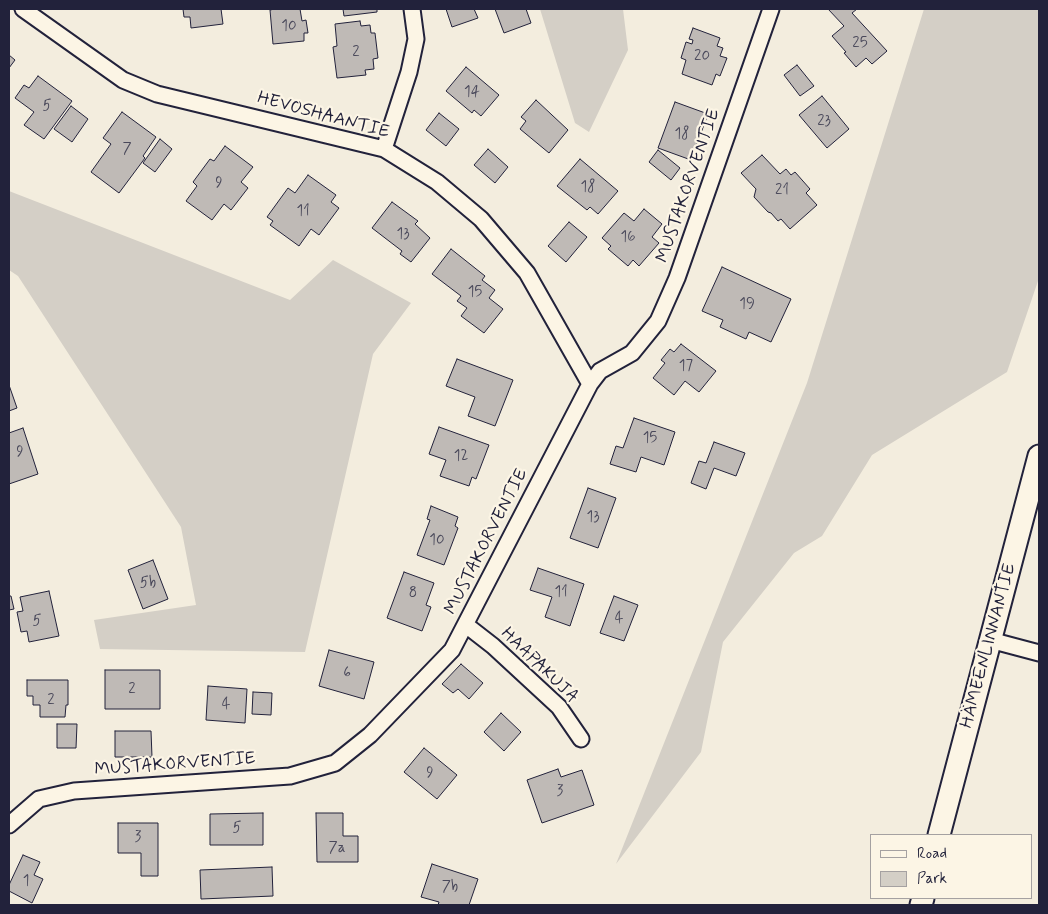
<!DOCTYPE html>
<meta charset="utf-8">
<style>
body{margin:0}
#map{position:relative;width:1048px;height:914px;overflow:hidden;background:#f3edde;font-family:Mynerve,sans-serif}
canvas{display:block}
.frame{position:absolute;inset:0;border:10px solid #22223b;pointer-events:none}
.legend{position:absolute;left:870px;top:834px;width:162px;height:65px;box-sizing:border-box;background:#fcf5e5;border:1px solid #a5a1a1;margin:0;padding:6px 9px;list-style:none;font-size:15px;color:#22223b}
.legend li{display:flex;align-items:center;gap:10px;height:25px}
.legend b{width:25px;border:1px solid #a5a1a1}
</style>
<div id="map">
<canvas width="1048" height="914"></canvas>
<div class="frame"></div>
<ul class="legend">
<li><b style="height:6px;background:#fcf5e5"></b>Road</li>
<li><b style="height:14px;background:#d4cfc6"></b>Park</li>
</ul>
</div>
<script>
const context = document.querySelector('canvas').getContext('2d');
context.lineJoin = 'round';
function fillPath(path, color) { context.fillStyle = color; context.fill(path, 'evenodd'); }
const shape = rows => new Path2D(rows.map(r => 'M' + r).join(''));
function trace(path, color, width, dash) { context.strokeStyle = color; context.lineWidth = width; context.lineCap = dash ? 'butt' : 'round'; context.setLineDash(dash || []); context.stroke(path); }
function write(font, color, halo, rows, align = 'center') {
  context.font = font + ' Mynerve,sans-serif'; context.lineWidth = 4.5; context.setLineDash([]); context.textBaseline = 'middle'; context.strokeStyle = halo; context.fillStyle = color; for (const [text, x, y, turn = 0] of rows) {
    context.save(); context.translate(x, y); context.rotate((+turn || 0) * Math.PI / 180); context.textAlign = isNaN(turn) ? turn : align; if (halo) context.strokeText(text, 0, 0); context.fillText(text, 0, 0); context.restore();
  }
}
const green = shape([
 [540,9,623,9,628,50,589,132,575,123],
 [924,9,1039,9,1039,278,1007,372,872,455,822,536,794,553,723,642,701,752,616,864,807,383],
 [9,191,290,300,333,260,411,303,373,354,305,652,100,649,94,620,196,605,181,527,18,276,9,270]
]);
const building = shape([
 [183,9,221,9,223,24,191,28,190,17,184,17,183,9],
 [275,9,300,9,302,21,306,20,308,33,304,33,304,41,273,44,270,10,275,9],
 [343,9,377,9,377,12,344,16,343,9],
 [446,9,474,9,478,18,452,27,446,9],
 [495,9,526,9,531,23,504,33,495,9],
 [828,9,857,9,852,13,887,51,872,64,866,58,856,67,844,53,846,52,832,36,844,26,828,9],
 [360,21,361,26,370,25,371,33,375,33,378,58,373,59,374,69,365,70,366,75,337,78,333,47,337,46,335,24,360,21],
 [693,28,720,38,717,46,723,48,720,56,727,58,720,76,716,74,712,85,682,74,686,60,681,58,686,42,692,44,693,40,689,39,693,28],
 [9,55,15,60,9,68,9,55],
 [797,65,814,86,800,96,784,75,797,65],
 [466,67,499,95,481,116,474,110,472,113,446,91,466,67],
 [38,76,72,101,44,139,24,125,34,112,15,98,24,85,29,88,38,76],
 [822,96,849,129,827,148,799,115,822,96],
 [536,100,568,130,549,153,520,129,526,121,521,117,536,100],
 [675,102,708,114,691,160,658,148,675,102],
 [71,106,88,119,72,142,54,129,71,106],
 [122,112,156,137,143,156,145,158,119,193,91,172,111,144,103,138,122,112],
 [439,113,459,129,446,146,426,130,439,113],
 [160,139,172,149,155,172,143,163,160,139],
 [225,146,253,167,241,182,248,188,231,210,224,204,212,220,186,201,197,186,193,182,210,159,214,161,225,146],
 [488,149,508,167,495,183,474,165,488,149],
 [658,150,680,168,671,180,649,162,658,150],
 [762,155,780,174,786,169,791,175,795,172,810,189,806,193,817,205,790,229,781,219,778,221,771,213,768,212,754,197,756,189,741,173,762,155],
 [580,159,618,191,598,214,590,207,587,210,557,186,580,159],
 [308,175,336,195,331,202,339,208,319,235,311,229,299,246,270,225,273,221,267,217,288,188,295,193,308,175],
 [392,202,418,221,415,224,430,238,411,262,400,254,402,251,372,228,392,202],
 [644,209,662,224,652,237,659,243,639,266,633,260,628,266,608,249,611,246,602,238,624,213,634,221,644,209],
 [569,222,587,237,566,262,548,246,569,222],
 [451,249,485,276,482,280,495,290,489,298,503,309,484,333,461,316,467,308,457,301,461,296,432,274,451,249],
 [722,267,791,299,771,342,749,332,746,339,720,327,723,320,702,311,722,267],
 [681,344,716,371,699,392,685,381,674,395,653,378,665,363,661,360,670,349,674,352,681,344],
 [457,359,513,380,495,426,468,416,475,397,446,386,457,359],
 [9,385,17,408,9,411,9,385],
 [634,418,675,432,664,465,641,457,636,472,610,464,616,446,623,448,634,418],
 [439,427,489,445,476,479,472,477,469,486,440,476,446,460,429,454,439,427],
 [23,428,38,474,9,484,9,433,23,428],
 [714,442,745,453,736,476,714,468,706,489,691,483,699,461,706,463,714,442],
 [588,488,616,498,598,548,570,538,588,488],
 [431,506,458,517,455,526,458,528,444,565,417,555,430,520,427,519,431,506],
 [153,560,168,599,143,609,128,570,153,560],
 [538,568,584,584,570,626,545,617,552,597,530,590,538,568],
 [404,572,434,583,426,605,431,607,422,631,387,618,404,572],
 [49,591,59,636,29,642,27,631,21,632,17,612,23,611,20,597,49,591],
 [9,596,11,596,14,609,9,610,9,596],
 [614,596,638,605,624,641,600,633,614,596],
 [329,650,374,662,364,699,319,686,329,650],
 [461,664,483,683,469,699,458,689,453,693,442,684,461,664],
 [105,670,160,670,160,709,105,709,105,670],
 [27,680,68,680,68,705,66,705,65,717,40,717,40,705,33,705,33,696,27,696,27,680],
 [208,686,247,689,245,723,206,720,208,686],
 [253,692,272,693,271,715,252,714,253,692],
 [501,713,521,732,504,751,484,732,501,713],
 [57,724,77,724,76,748,57,748,57,724],
 [115,731,151,731,152,757,115,757,115,731],
 [424,748,457,775,437,799,404,772,424,748],
 [558,769,561,777,582,770,594,805,542,823,527,780,558,769],
 [263,813,263,845,210,845,210,814,263,813],
 [316,813,343,813,343,836,358,836,358,862,317,862,316,813],
 [118,823,158,823,158,876,141,876,141,853,118,853,118,823],
 [23,855,40,862,34,875,43,879,32,903,9,891,9,885,23,855],
 [432,864,478,879,469,905,438,905,439,902,421,897,432,864],
 [272,867,273,896,201,899,200,870,272,867]
]);
const street = shape([
 [23,9,123,80,157,94,384,149,437,182,481,219,527,273,590,384],
 [384,149,409,72,416,39,412,9],
 [466,625,493,646,559,707,581,739],
 [990,640,1039,653],
 [9,825,39,799,74,791,290,776,335,763,370,735,452,650,590,384,600,371,632,353,658,321,677,278,771,9]
]);
const secondary = shape([
 [939,835,1039,456],
 [921,905,923,898]
]);
const numberNames = [
 ["10",289,27],
 ["25",860,44],
 ["2",356,53],
 ["20",702,57],
 ["14",472,93],
 ["5",47,107],
 ["23",824,122],
 ["18",682,135],
 ["7",127,150],
 ["9",219,184],
 ["18",588,188],
 ["21",782,191],
 ["11",303,212],
 ["13",403,235],
 ["16",628,238],
 ["15",475,293],
 ["19",747,305],
 ["17",686,367],
 ["15",650,439],
 ["9",20,453],
 ["12",461,457],
 ["13",593,518],
 ["10",437,541],
 ["5b",148,584],
 ["11",561,593],
 ["8",413,594],
 ["4",619,619],
 ["5",37,622],
 ["6",347,674],
 ["2",132,690],
 ["2",51,701],
 ["4",226,705],
 ["9",430,774],
 ["3",560,792],
 ["5",237,829],
 ["3",138,838],
 ["7a",337,849],
 ["1",26,882],
 ["7b",450,888]
];
const streetNames = [
 ["HEVOSHAANTIE",323,116,15],
 ["MUSTAKORVENTIE",689,186,-71],
 ["MUSTAKORVENTIE",487,542,-63],
 ["HÄMEENLINNANTIE",989,646,-75],
 ["HAAPAKUJA",539,666,44],
 ["MUSTAKORVENTIE",175,765,-4]
];
fillPath(green, '#d4cfc6');
fillPath(building, '#bfbab6');
trace(building, '#22223b', 1);
trace(street, '#22223b', 19);
trace(secondary, '#22223b', 25);
trace(street, '#fcf5e5', 15);
trace(secondary, '#fcf5e5', 21);
write('15px', '#49485a', null, numberNames);
write('18px', '#22223b', '#fcf5e5', streetNames);
</script>
